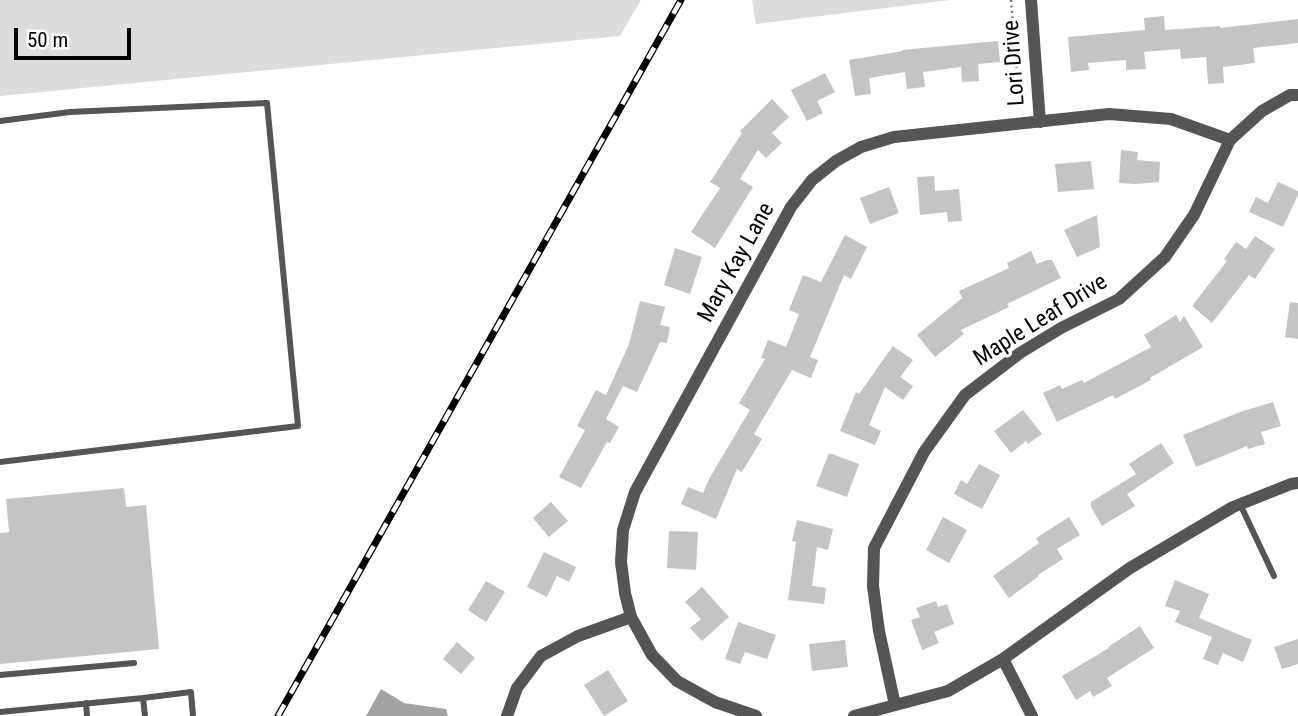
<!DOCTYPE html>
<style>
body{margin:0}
#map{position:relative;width:1298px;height:716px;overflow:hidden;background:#fff;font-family:"Roboto Condensed",sans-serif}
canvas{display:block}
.scale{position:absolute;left:14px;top:28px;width:117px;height:32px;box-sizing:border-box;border:4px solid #000;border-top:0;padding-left:9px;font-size:21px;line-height:24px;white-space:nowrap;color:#000;-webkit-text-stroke:5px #fff;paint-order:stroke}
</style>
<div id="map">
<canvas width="1298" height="716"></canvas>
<div class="scale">50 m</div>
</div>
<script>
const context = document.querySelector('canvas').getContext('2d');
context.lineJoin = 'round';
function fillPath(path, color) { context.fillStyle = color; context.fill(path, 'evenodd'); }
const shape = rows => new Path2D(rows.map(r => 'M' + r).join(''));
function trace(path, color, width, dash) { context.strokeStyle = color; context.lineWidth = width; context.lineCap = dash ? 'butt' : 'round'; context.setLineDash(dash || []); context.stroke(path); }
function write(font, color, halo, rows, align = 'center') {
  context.font = font + ' "Roboto Condensed",sans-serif'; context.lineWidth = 6; context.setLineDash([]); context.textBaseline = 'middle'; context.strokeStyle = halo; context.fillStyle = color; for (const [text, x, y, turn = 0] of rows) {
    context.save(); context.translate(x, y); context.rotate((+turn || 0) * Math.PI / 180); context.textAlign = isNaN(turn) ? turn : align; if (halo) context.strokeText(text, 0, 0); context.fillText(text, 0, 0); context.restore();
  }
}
const green = shape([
 [0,0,641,0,620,36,0,96],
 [752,0,950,0,756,24]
]);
const water = shape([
 [381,689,404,703,446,709,448,716,366,716]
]);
const building = shape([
 [1164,16,1165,30,1220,26,1220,28,1298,19,1298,43,1253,48,1255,63,1223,67,1224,83,1208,84,1206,57,1181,59,1180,49,1144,52,1146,69,1126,70,1126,60,1088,63,1089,70,1071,72,1068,37,1145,30,1144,18],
 [998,41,1000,62,978,64,979,81,962,82,961,67,923,72,925,87,907,89,905,72,869,78,871,94,855,96,849,60,903,51,902,50],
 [825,73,835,92,817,101,823,113,807,121,791,90],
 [772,99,789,117,772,133,782,143,766,158,758,150,740,179,753,187,715,248,691,232,720,188,710,182,742,133,740,131],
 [1121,150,1138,152,1137,160,1160,162,1159,182,1136,184,1119,183],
 [1091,161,1094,189,1058,192,1055,164],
 [934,176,935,191,959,189,962,221,948,222,947,212,920,215,917,177],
 [1278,182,1298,191,1298,195,1283,227,1249,212,1256,197,1268,203],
 [889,187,899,213,870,224,860,198],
 [1097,215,1100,247,1077,257,1064,230],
 [845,235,867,247,851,279,844,275,810,357,818,360,811,378,792,370,754,434,762,439,742,472,737,469,716,519,681,504,688,487,703,493,709,479,750,410,739,403,765,359,761,358,768,340,786,347,799,314,789,310,803,275,821,282],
 [1255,236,1275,249,1255,279,1249,275,1212,323,1192,306,1227,261,1224,259,1236,242,1246,249],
 [675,248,702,257,690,294,664,285],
 [1031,251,1037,264,1047,260,1052,260,1061,278,1007,304,1009,307,961,330,964,334,935,357,917,335,962,298,959,291,1009,268,1007,263],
 [640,301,665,307,660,325,670,327,667,343,660,342,637,392,623,386,606,419,619,427,610,443,607,442,581,488,559,477,585,430,577,426,596,390,606,395,629,344],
 [1290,302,1298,303,1298,339,1285,337],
 [1176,315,1180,322,1184,316,1203,347,1150,378,1151,380,1115,399,1113,395,1057,422,1043,393,1060,385,1062,389,1082,380,1084,383,1151,347,1144,335],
 [893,346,913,360,900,377,913,386,903,400,885,387,869,425,881,431,875,445,840,431,856,392,859,394],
 [1273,402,1281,426,1261,432,1265,444,1248,449,1247,446,1196,467,1183,435,1240,412],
 [1023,410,1042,434,1028,444,1026,441,1011,453,994,431],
 [1161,443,1174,463,1127,494,1135,506,1102,526,1091,507,1091,502,1136,474,1129,464],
 [829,453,859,464,847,497,816,486],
 [979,464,1000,475,982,509,954,494,961,480,967,484],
 [124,488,126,507,146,505,159,649,0,664,0,533,9,532,6,499],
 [551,502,568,521,549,537,533,518],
 [943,517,967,530,949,563,926,550],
 [1069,517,1080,535,1057,549,1063,559,1038,575,1039,576,1009,598,993,576,1039,543,1036,538],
 [797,520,833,529,828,550,817,547,812,586,826,588,824,604,788,600,796,542,792,541],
 [669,531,698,532,696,570,667,568],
 [544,552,576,567,569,582,557,576,547,597,527,587],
 [1175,580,1209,594,1199,618,1252,640,1243,662,1223,653,1218,665,1203,659,1212,637,1175,622,1180,611,1165,606],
 [486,581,505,592,486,622,468,610],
 [702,587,729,617,702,641,690,628,701,619,685,602],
 [936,601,938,607,947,604,954,624,934,632,939,643,922,650,911,620,920,617,916,608],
 [738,622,776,635,767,659,745,652,740,664,725,659],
 [1140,626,1154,648,1107,678,1112,686,1093,697,1090,691,1076,700,1062,676,1109,648,1108,647],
 [1298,639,1298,664,1282,669,1274,647],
 [845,640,848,667,812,671,809,644],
 [457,642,475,658,461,674,443,659],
 [608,670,628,701,604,716,584,685]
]);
const path = shape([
 [1011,0,1019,99,1026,99]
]);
const lane = shape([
 [0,121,70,112,267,103,298,426,0,462],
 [1240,504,1274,576],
 [0,675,134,663],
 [143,698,191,692,193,716],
 [86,703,87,716],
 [0,712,143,698,145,716]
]);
const street = shape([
 [1031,0,1040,122],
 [1003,659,1032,716],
 [895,705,879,631,873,586,874,548,924,452,965,395,1020,353,1061,328,1119,299,1165,257,1194,215,1230,140,1262,111,1290,95,1298,95],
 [507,716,517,688,541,656,578,636,631,617],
 [756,716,715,702,677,681,652,655,631,617,625,593,621,562,623,530,635,492,791,207,812,180,836,161,861,147,894,137,1109,114,1171,119,1230,140],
 [854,716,948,691,1003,659,1130,568,1233,507,1291,484,1298,483]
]);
const rail = shape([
 [278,716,681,0]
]);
const streetNames = [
 ["Lori Drive",1015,63,-94],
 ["Mary Kay Lane",737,263,-61],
 ["Maple Leaf Drive",1041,321,-32]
];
fillPath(green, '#dcdcdc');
fillPath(water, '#a3a3a3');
fillPath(building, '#c4c4c4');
trace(path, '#777', 2.5, [2, 3.5]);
trace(lane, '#555', 6);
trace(street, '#555', 12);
trace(rail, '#000', 7);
trace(rail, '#fff', 4.5, [13]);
write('23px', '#000', '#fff', streetNames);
</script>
